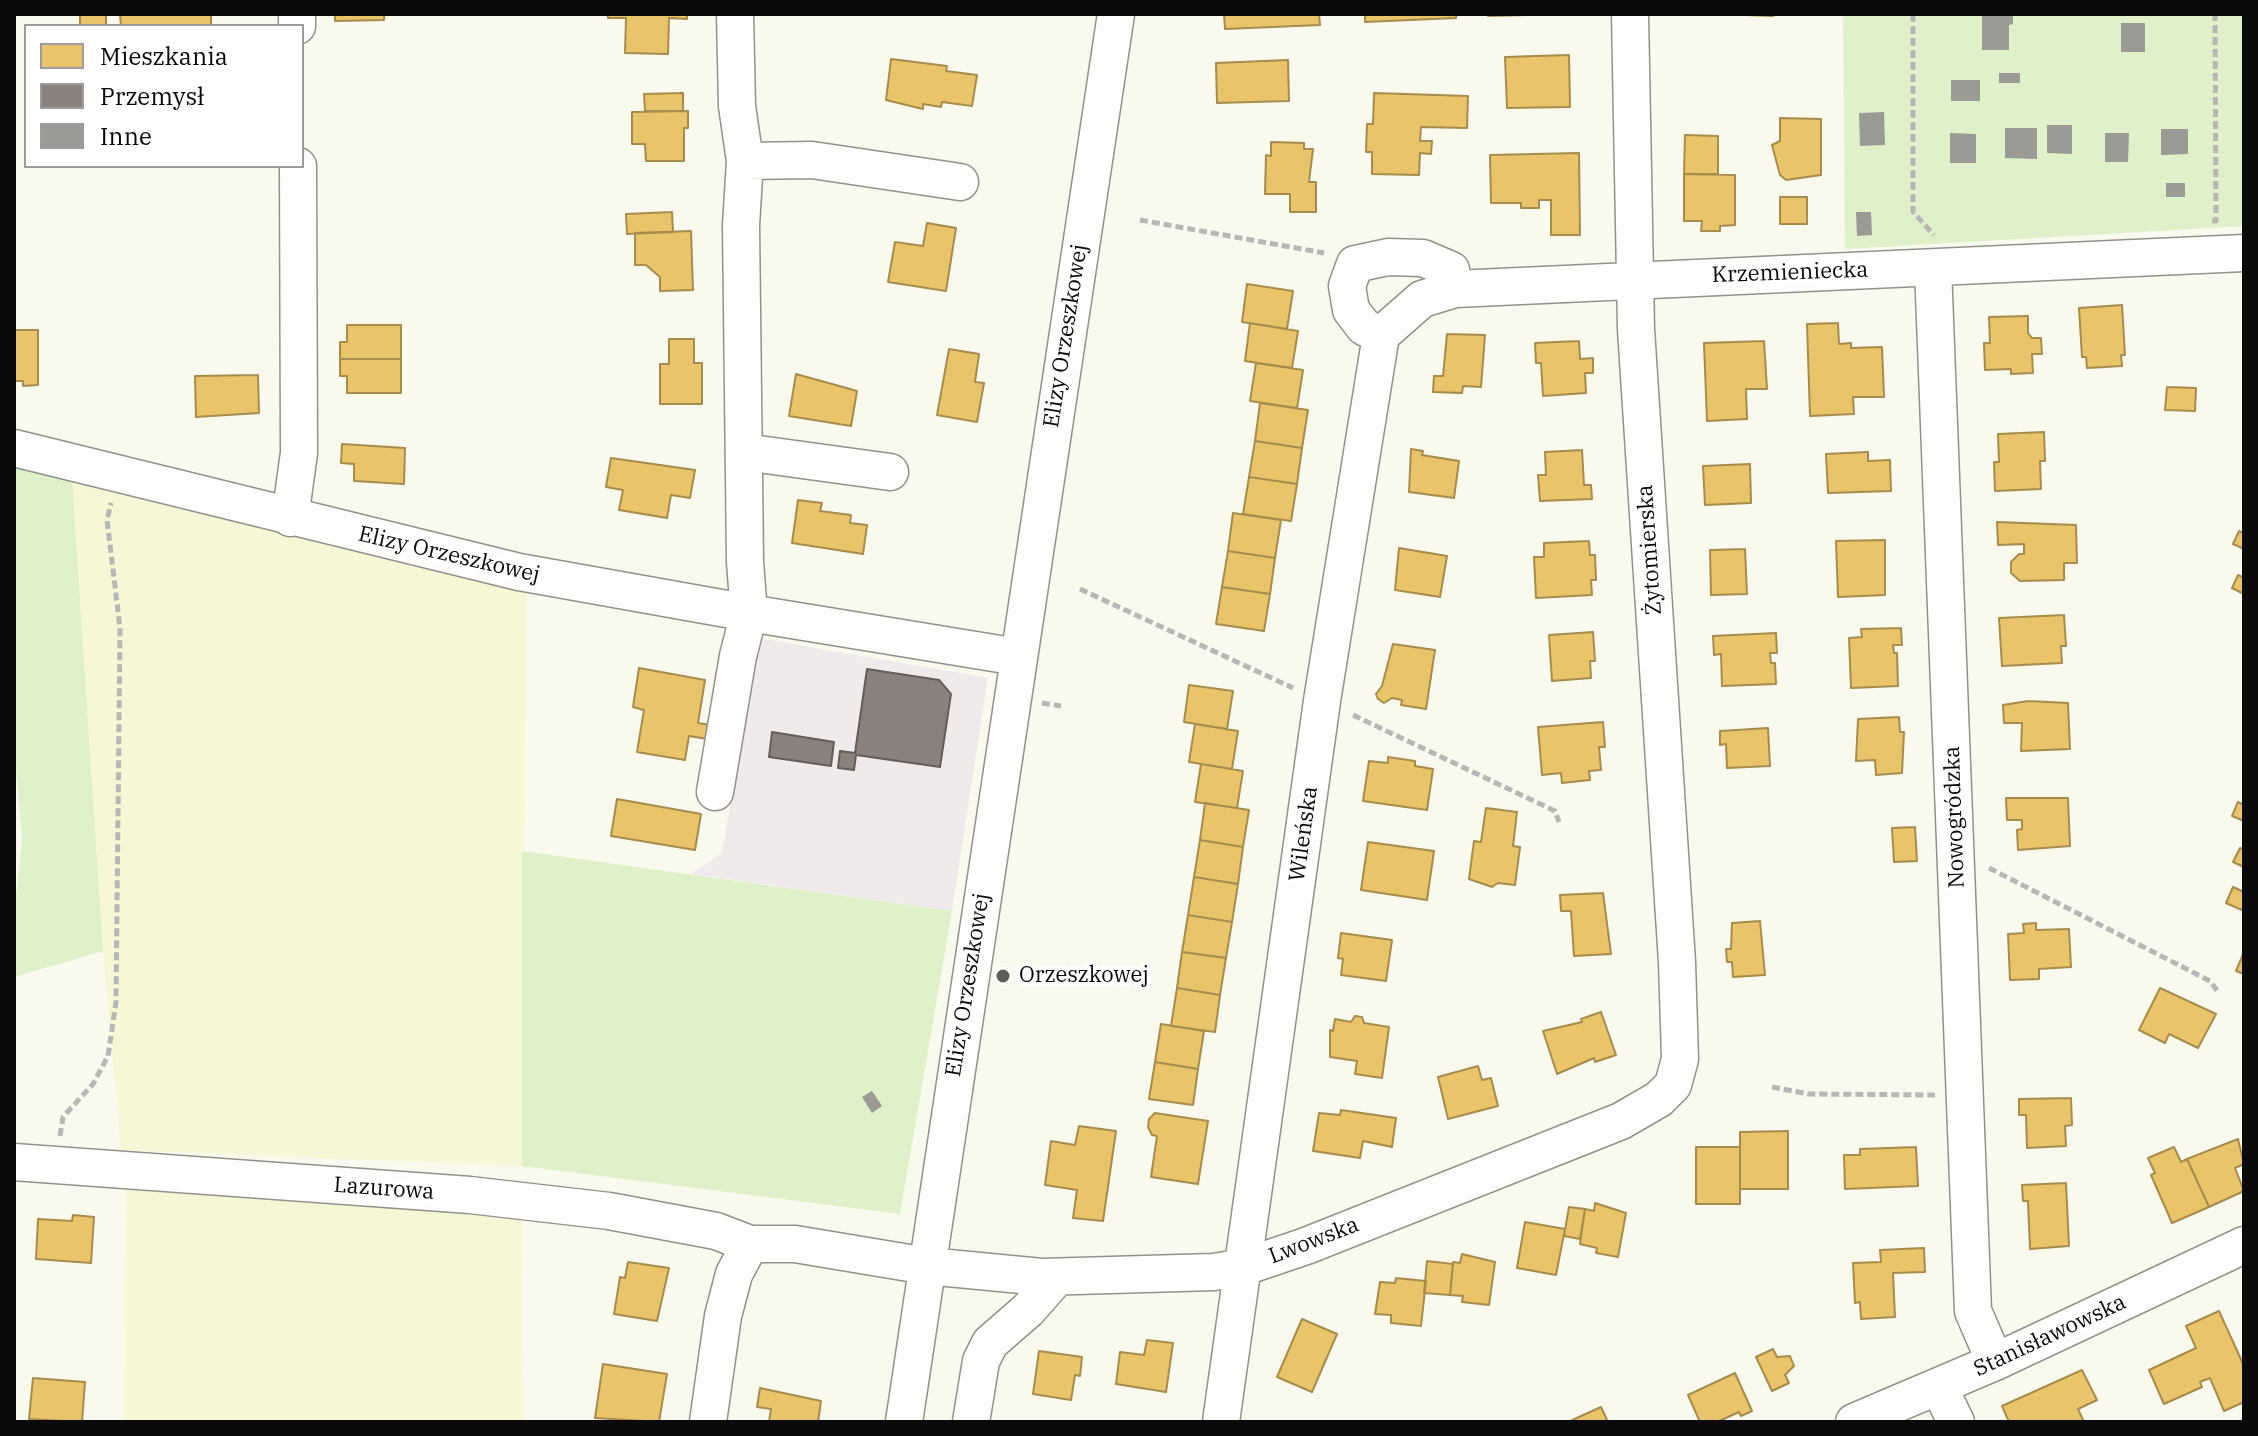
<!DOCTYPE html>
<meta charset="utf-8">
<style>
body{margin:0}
#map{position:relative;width:2258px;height:1436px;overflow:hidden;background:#faf9ed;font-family:"IBM Plex Serif",serif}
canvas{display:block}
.frame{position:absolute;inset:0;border:16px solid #0a0a0a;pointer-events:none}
.legend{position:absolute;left:24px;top:24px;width:280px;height:144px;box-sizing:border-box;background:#fff;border:2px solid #9d9d9d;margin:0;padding:10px 14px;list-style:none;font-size:24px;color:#0a0a0a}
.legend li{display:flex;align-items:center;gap:16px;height:40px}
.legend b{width:40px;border:2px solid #9d9d9d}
</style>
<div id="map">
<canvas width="2258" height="1436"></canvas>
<div class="frame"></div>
<ul class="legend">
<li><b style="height:22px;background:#e9c46a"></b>Mieszkania</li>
<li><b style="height:22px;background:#8a817c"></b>Przemysł</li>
<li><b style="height:22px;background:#9c9a94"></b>Inne</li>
</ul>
</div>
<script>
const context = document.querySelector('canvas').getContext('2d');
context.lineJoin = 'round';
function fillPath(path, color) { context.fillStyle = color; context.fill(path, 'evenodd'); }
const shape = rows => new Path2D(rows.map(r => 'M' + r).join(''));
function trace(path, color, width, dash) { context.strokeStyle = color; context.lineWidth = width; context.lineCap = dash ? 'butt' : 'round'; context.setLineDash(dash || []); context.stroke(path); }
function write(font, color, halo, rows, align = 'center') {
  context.font = font + ' "IBM Plex Serif",serif'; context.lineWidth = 8; context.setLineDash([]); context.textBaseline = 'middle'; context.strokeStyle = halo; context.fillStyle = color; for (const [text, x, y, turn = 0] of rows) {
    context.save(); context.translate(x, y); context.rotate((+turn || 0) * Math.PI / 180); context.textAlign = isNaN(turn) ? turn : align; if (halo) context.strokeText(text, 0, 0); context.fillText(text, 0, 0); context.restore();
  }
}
const industrial = shape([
 [758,638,988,678,952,911,691,874,722,853]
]);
const farmland = shape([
 [72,478,526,589,522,1166,121,1150,103,951],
 [126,1184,522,1213,523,1422,124,1422]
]);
const green = shape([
 [1843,14,2244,14,2244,226,1845,249],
 [14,456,72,478,103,951,14,977,14,914,22,839,14,744],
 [522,851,952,911,900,1214,522,1166]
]);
const homes = shape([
 [80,14,106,14,106,25,80,26,80,14],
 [120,14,211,14,211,26,121,26,120,14],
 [335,14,384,14,384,20,335,21,335,14],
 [608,14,687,14,687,19,669,18,668,54,625,53,626,18,608,18,608,14],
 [1224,14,1319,14,1320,25,1225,29,1224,14],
 [1365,14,1456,14,1456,18,1365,22,1365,14],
 [1488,14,1568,14,1488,16,1488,14],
 [1773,14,1773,16,1715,14,1773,14],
 [1569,55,1570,107,1507,108,1505,57,1569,55],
 [891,59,947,66,946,71,977,75,972,106,942,102,941,107,923,104,923,109,886,100,891,59],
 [1288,60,1289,101,1217,103,1216,63,1288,60],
 [683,93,683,111,645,111,644,94,683,93],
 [1374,93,1468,96,1467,128,1421,127,1420,141,1432,141,1431,154,1420,153,1419,175,1372,174,1372,152,1366,152,1367,124,1373,124,1374,93],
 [688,111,688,128,684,128,684,161,646,161,645,144,632,144,632,112,688,111],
 [1780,118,1821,119,1821,175,1786,180,1780,175,1772,145,1780,141,1780,118],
 [1685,135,1718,136,1718,174,1684,174,1685,135],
 [1271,142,1304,143,1304,149,1313,149,1309,182,1316,182,1316,212,1290,212,1290,194,1265,194,1266,155,1271,156,1271,142],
 [1579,153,1580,235,1551,235,1551,200,1539,200,1539,208,1521,208,1521,203,1491,203,1490,155,1579,153],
 [1684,174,1735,175,1735,225,1720,226,1720,231,1701,231,1702,221,1684,221,1684,174],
 [1780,197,1807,197,1807,224,1780,224,1780,197],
 [672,212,673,232,627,234,626,214,672,212],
 [927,223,956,228,946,291,888,282,895,242,923,246,927,223],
 [691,231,693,290,660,291,660,277,646,265,635,265,635,233,691,231],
 [1247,284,1293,291,1287,329,1242,322,1247,284],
 [2122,305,2125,355,2121,355,2122,366,2087,368,2086,357,2082,357,2079,308,2122,305],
 [2028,316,2028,333,2032,338,2041,338,2042,354,2032,354,2033,373,2011,374,2011,369,1985,370,1984,343,1990,343,1989,317,2028,316],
 [1250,323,1298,331,1292,368,1245,361,1250,323],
 [1838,323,1839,344,1851,343,1851,348,1882,347,1884,397,1853,397,1854,414,1810,416,1807,324,1838,323],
 [347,325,401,325,401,359,340,359,340,342,347,342,347,325],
 [14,330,38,330,38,385,23,386,23,381,14,381,14,330],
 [1447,334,1485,335,1481,387,1463,386,1462,393,1433,392,1434,376,1443,376,1447,334],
 [669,339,694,339,694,363,702,363,702,404,660,404,660,364,669,364,669,339],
 [1579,341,1580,359,1593,358,1593,373,1585,373,1586,393,1543,396,1541,363,1536,363,1535,343,1579,341],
 [1764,341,1767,389,1746,389,1747,419,1707,421,1704,343,1764,341],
 [949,349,979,354,975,382,984,383,977,422,937,415,949,349],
 [340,359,401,359,401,393,347,393,347,376,340,376,340,359],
 [1256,363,1303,370,1297,408,1250,401,1256,363],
 [796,374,857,391,851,426,789,416,796,374],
 [258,375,259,413,196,417,195,376,258,375],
 [2167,387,2196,388,2195,411,2165,410,2167,387],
 [1260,403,1308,410,1302,448,1255,441,1260,403],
 [2044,432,2045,461,2040,461,2041,489,1995,491,1994,462,1999,462,1998,434,2044,432],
 [1255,441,1302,448,1297,484,1249,477,1255,441],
 [342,444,405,448,404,484,354,481,354,464,341,463,342,444],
 [1411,449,1423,451,1422,455,1459,461,1454,498,1409,492,1411,449],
 [1582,450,1584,485,1591,485,1592,499,1540,501,1538,475,1546,475,1545,452,1582,450],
 [1868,452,1868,461,1890,460,1891,491,1828,493,1826,454,1868,452],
 [611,458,695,470,690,498,671,495,667,518,619,510,623,490,606,487,611,458],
 [1750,464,1751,503,1705,505,1703,466,1750,464],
 [1249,477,1297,484,1291,521,1243,514,1249,477],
 [798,500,822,503,820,511,851,515,850,523,867,525,863,554,792,543,798,500],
 [1233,513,1281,520,1275,558,1228,551,1233,513],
 [1997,522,2076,525,2077,563,2064,563,2064,580,2020,581,2011,573,2011,562,2019,554,2024,554,2024,544,1998,545,1997,522],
 [2239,531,2244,533,2244,549,2233,544,2239,531],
 [1885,540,1885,595,1838,597,1836,541,1885,540],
 [1589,541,1590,555,1595,555,1596,580,1591,580,1592,595,1536,598,1534,557,1544,557,1544,543,1589,541],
 [1399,548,1447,556,1440,597,1395,590,1399,548],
 [1745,549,1747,594,1711,595,1710,550,1745,549],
 [1228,551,1275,558,1270,594,1222,587,1228,551],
 [2238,575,2244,578,2244,594,2232,588,2238,575],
 [1222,587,1270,594,1264,631,1216,624,1222,587],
 [2064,615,2066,646,2061,646,2062,663,2002,666,1999,618,2064,615],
 [1901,628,1902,645,1893,645,1894,653,1897,653,1898,686,1851,688,1849,638,1862,637,1861,629,1901,628],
 [1593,632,1595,661,1590,661,1591,678,1552,681,1549,635,1593,632],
 [1776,633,1777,653,1770,653,1771,663,1775,663,1776,684,1722,686,1721,654,1714,655,1713,636,1776,633],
 [1393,644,1435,650,1426,709,1401,705,1402,700,1392,698,1384,703,1378,699,1376,694,1382,686,1393,644],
 [639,668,705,680,698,723,716,726,713,740,689,736,685,760,637,752,644,710,633,707,639,668],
 [1189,685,1233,691,1227,729,1184,722,1189,685],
 [2028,701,2068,703,2070,749,2021,751,2022,723,2004,723,2003,705,2028,701],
 [1899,717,1900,732,1904,732,1902,773,1876,775,1875,760,1856,761,1858,719,1899,717],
 [1603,722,1605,747,1599,747,1601,770,1589,771,1590,780,1562,783,1561,773,1542,775,1538,727,1603,722],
 [1195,724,1238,731,1232,769,1189,762,1195,724],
 [1768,728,1770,766,1727,768,1726,744,1720,745,1720,731,1768,728],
 [1388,757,1415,761,1415,766,1433,769,1427,810,1363,801,1369,761,1388,763,1388,757],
 [1201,764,1243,771,1237,808,1195,802,1201,764],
 [2006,798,2068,798,2070,846,2018,850,2017,830,2022,829,2022,820,2007,820,2006,798],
 [617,799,701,814,695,850,611,836,617,799],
 [2238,802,2244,805,2244,821,2232,816,2238,802],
 [1205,803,1249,810,1243,847,1200,840,1205,803],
 [1486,808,1517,812,1513,846,1520,847,1515,885,1498,883,1492,887,1469,879,1474,841,1481,842,1486,808],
 [1915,827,1917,861,1894,862,1892,828,1915,827],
 [1200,840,1243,847,1238,884,1194,877,1200,840],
 [1368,842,1434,851,1427,900,1361,890,1368,842],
 [2240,848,2244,850,2244,867,2233,862,2240,848],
 [1194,877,1238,884,1232,922,1188,915,1194,877],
 [2233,887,2244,892,2244,911,2226,903,2233,887],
 [1603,893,1611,954,1574,956,1571,911,1561,911,1560,895,1603,893],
 [1188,915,1232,922,1226,958,1182,952,1188,915],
 [1760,921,1765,975,1733,977,1732,962,1727,962,1726,949,1731,949,1732,923,1760,921],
 [2036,923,2036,930,2069,929,2071,967,2039,969,2039,979,2010,980,2008,934,2024,933,2023,924,2036,923],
 [1341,933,1392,940,1386,981,1341,975,1343,959,1338,958,1341,933],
 [1182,952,1226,958,1220,995,1177,988,1182,952],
 [2244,952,2244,974,2236,971,2244,952],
 [1177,988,1220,995,1215,1032,1171,1026,1177,988],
 [2160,988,2216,1014,2198,1048,2169,1034,2165,1043,2139,1030,2160,988],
 [1601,1012,1616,1055,1595,1062,1594,1058,1557,1074,1543,1031,1582,1022,1581,1019,1601,1012],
 [1355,1016,1362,1017,1364,1023,1389,1027,1382,1078,1355,1074,1357,1061,1330,1057,1330,1030,1333,1031,1335,1019,1351,1022,1355,1016],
 [1161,1024,1204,1031,1198,1069,1155,1062,1161,1024],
 [1155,1062,1198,1069,1193,1105,1149,1099,1155,1062],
 [1478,1066,1482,1080,1491,1078,1498,1106,1448,1119,1438,1077,1478,1066],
 [2071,1098,2072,1125,2065,1126,2066,1146,2027,1148,2026,1115,2019,1115,2019,1099,2071,1098],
 [1341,1110,1396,1118,1392,1147,1363,1141,1360,1158,1313,1151,1319,1113,1340,1115,1341,1110],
 [1155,1113,1208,1121,1198,1184,1151,1177,1157,1136,1152,1135,1148,1127,1149,1119,1155,1113],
 [1079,1126,1116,1131,1103,1221,1073,1218,1077,1190,1045,1185,1051,1141,1075,1145,1079,1126],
 [1788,1131,1788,1189,1740,1189,1740,1132,1788,1131],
 [2238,1139,2244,1164,2235,1168,2244,1191,2209,1207,2187,1159,2238,1139],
 [1696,1147,1740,1147,1740,1204,1696,1204,1696,1147],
 [1916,1147,1918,1186,1845,1189,1844,1155,1860,1155,1860,1149,1916,1147],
 [2174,1147,2181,1162,2187,1159,2209,1207,2172,1223,2151,1175,2155,1173,2148,1158,2174,1147],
 [2066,1183,2069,1246,2030,1249,2028,1201,2023,1201,2022,1185,2066,1183],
 [1595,1203,1626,1213,1618,1257,1596,1253,1597,1248,1580,1244,1585,1209,1594,1211,1595,1203],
 [1569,1207,1585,1209,1580,1239,1564,1236,1569,1207],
 [73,1215,94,1217,91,1263,36,1259,38,1219,72,1221,73,1215],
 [1525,1222,1565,1229,1556,1275,1517,1268,1525,1222],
 [1924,1248,1925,1272,1893,1273,1895,1317,1861,1319,1860,1302,1855,1303,1853,1263,1881,1262,1880,1250,1924,1248],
 [1462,1254,1495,1262,1489,1305,1462,1302,1463,1296,1450,1295,1453,1262,1460,1263,1462,1254],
 [1427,1261,1453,1264,1450,1295,1424,1293,1427,1261],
 [628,1262,669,1268,657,1321,614,1314,620,1277,625,1278,628,1262],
 [1396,1278,1426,1281,1421,1326,1391,1323,1391,1315,1375,1314,1380,1282,1395,1283,1396,1278],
 [2219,1311,2244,1366,2244,1402,2224,1411,2210,1378,2200,1382,2202,1387,2164,1404,2149,1370,2196,1348,2186,1326,2219,1311],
 [1302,1319,1337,1334,1312,1392,1277,1377,1302,1319],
 [1147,1340,1173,1343,1166,1392,1116,1384,1120,1352,1144,1355,1147,1340],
 [1773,1349,1777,1357,1790,1356,1794,1366,1785,1375,1789,1383,1772,1391,1756,1357,1773,1349],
 [1039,1351,1082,1357,1080,1376,1075,1375,1071,1400,1033,1394,1039,1351],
 [603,1364,667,1374,659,1422,595,1418,603,1364],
 [2082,1370,2097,1400,2078,1409,2084,1422,2009,1422,2002,1406,2082,1370],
 [1735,1373,1752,1411,1741,1416,1739,1412,1717,1422,1700,1422,1688,1395,1735,1373],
 [33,1378,85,1382,82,1422,29,1419,33,1378],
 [760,1388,821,1401,818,1422,769,1422,771,1409,757,1407,760,1388],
 [1601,1407,1608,1422,1568,1422,1601,1407]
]);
const industry = shape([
 [867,669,939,680,951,694,940,767,856,755,854,770,838,768,840,751,855,753,867,669],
 [772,732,834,742,831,766,769,757,772,732]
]);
const building = shape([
 [1982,14,2013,14,2013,24,2009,25,2009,50,1982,50],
 [2121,23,2145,23,2145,52,2121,52],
 [1999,73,2020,73,2020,83,1999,83],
 [1951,80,1980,80,1980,101,1951,101],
 [1884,112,1885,145,1860,146,1859,113],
 [2047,125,2072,125,2072,154,2047,153],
 [2005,128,2037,128,2037,159,2005,158],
 [2161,129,2188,129,2188,154,2161,155],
 [1950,133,1976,134,1976,163,1950,163],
 [2105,133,2129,133,2128,162,2105,162],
 [2166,183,2185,183,2185,197,2166,197],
 [1856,212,1871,212,1872,235,1857,236],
 [872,1091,882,1106,872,1113,862,1097]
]);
const path = shape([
 [1913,14,1913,212,1934,235],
 [1140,220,1324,253],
 [2212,221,2216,221,2215,14],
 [1080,589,1293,688],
 [1042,703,1061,706],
 [1353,715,1555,811,1559,822],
 [1989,868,2210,981,2219,993],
 [1772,1087,1809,1094,1935,1095],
 [60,1136,63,1117,93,1084,108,1056,116,1002,120,628,107,520,111,503]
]);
const minor = shape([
 [297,14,297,26],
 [735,14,737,106,745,161,741,225,745,562,749,613,1018,657],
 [745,161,812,160,960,182],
 [1933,268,1973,1311,1995,1362],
 [1381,335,1364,327,1351,310,1347,286,1355,264,1388,257,1423,258,1451,270,1455,289],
 [14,448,519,572,749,613,738,656,715,792],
 [744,452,890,472],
 [290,518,299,453,298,166],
 [14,1162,470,1195,609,1211,716,1231,750,1244],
 [1939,1387,1956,1422],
 [708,1422,723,1316,734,1274,750,1244,795,1244,927,1266,1042,1277,1214,1272,1244,1267,1306,1246,1621,1121,1659,1099,1673,1085,1680,1059,1677,962,1636,329,1630,14],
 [904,1422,1116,14],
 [971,1422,981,1361,990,1343,1028,1310,1057,1277],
 [1221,1422,1322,701,1381,335,1422,299,1455,289,2244,253],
 [1854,1422,1995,1362,2244,1245]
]);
const markers = [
 [1003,976,8,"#5e5e59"]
];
const streetNames = [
 ["Krzemieniecka",1790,273,-2],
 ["Elizy Orzeszkowej",1066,336,-81],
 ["Żytomierska",1650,550,-94],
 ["Elizy Orzeszkowej",449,555,13],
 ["Nowogródzka",1955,817,-92],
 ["Wileńska",1304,834,-82],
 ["Elizy Orzeszkowej",968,985,-81],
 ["Lazurowa",384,1189,4],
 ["Lwowska",1314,1241,-21],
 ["Stanisławowska",2050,1336,-25]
];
const poiNames = [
 ["Orzeszkowej",1019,976]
];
fillPath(industrial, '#f1eaeb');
fillPath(farmland, '#f7f7d8');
fillPath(green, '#dff1cb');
fillPath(homes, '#e9c46a');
trace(homes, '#a68c4d', 2);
fillPath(industry, '#8a817c');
trace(industry, '#645d5a', 2);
fillPath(building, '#9c9a94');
trace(minor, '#92928c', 39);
trace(path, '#b7b7b5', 5, [8, 4]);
trace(minor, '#fefefc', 36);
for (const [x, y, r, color] of markers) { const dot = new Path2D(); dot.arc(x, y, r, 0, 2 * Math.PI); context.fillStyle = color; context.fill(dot); trace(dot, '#fff', 3); }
write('22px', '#0a0a0a', '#fff', streetNames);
write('22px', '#0a0a0a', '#fff', poiNames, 'left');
</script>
